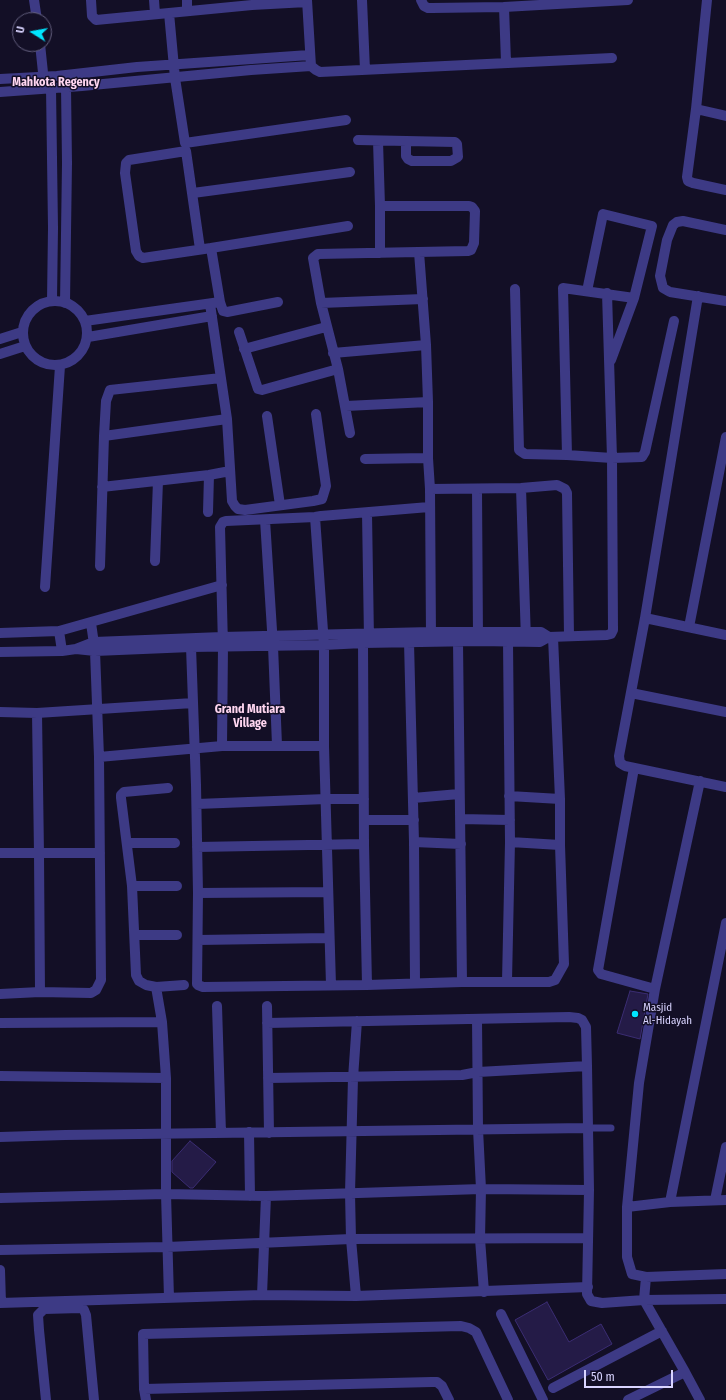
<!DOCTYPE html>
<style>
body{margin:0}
#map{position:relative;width:726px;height:1400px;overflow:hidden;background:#130f26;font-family:"Fira Sans Condensed",sans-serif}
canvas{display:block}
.north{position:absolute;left:12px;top:12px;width:40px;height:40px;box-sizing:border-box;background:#130f26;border:1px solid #625e7d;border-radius:50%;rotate:281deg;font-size:11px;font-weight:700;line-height:16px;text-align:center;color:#d9d4ff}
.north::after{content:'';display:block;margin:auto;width:14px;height:18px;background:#00e5ff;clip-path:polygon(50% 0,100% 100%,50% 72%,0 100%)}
.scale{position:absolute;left:584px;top:1370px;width:89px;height:18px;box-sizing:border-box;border:2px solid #d9d4ff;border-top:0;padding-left:5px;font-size:12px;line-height:14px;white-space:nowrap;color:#d9d4ff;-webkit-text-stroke:3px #130f26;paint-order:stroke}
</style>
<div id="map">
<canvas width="726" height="1400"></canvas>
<div class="north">U</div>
<div class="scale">50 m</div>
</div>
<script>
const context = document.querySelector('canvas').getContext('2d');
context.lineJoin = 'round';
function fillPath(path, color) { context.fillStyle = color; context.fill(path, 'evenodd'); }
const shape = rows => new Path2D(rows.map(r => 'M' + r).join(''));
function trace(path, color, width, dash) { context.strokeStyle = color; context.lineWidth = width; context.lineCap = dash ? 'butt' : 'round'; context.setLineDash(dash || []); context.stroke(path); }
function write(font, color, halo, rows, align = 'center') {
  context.font = font + ' "Fira Sans Condensed",sans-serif'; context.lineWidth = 3; context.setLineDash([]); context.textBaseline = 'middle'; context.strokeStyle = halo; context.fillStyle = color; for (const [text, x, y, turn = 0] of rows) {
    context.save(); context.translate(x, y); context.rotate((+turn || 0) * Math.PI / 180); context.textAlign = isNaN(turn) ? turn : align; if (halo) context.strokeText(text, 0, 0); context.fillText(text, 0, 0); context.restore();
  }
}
const building = shape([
 [630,991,648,994,640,1039,617,1033,630,991],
 [190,1141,216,1162,193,1188,190,1188,172,1172,172,1161,190,1141],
 [547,1302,569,1342,601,1324,612,1344,548,1380,515,1320,547,1302]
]);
const service = shape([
 [587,1128,611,1128]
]);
const minor = shape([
 [34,0,37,20],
 [91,0,92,16,96,20,169,13,175,78,185,143,346,120],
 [154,0,155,14],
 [187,0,187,11],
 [307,0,311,66,316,70,320,72,612,58],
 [362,0,365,70],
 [421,0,424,6,428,8,432,8,504,7,506,62],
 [707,0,696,109,687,177,688,181,693,183,726,190],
 [504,7,628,0],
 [169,13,252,5,307,2],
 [40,44,44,82],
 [0,79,57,76,137,67,309,55],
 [51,88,53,228,52,300],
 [0,92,82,86,251,70,311,66],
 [696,109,726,116],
 [358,140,455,142,457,144,458,157,451,161,412,161,408,159,406,156,406,141],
 [378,141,380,206,380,253],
 [193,193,350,172],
 [726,230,683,221,677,222,673,225,667,240,660,276,663,288,670,292,726,301],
 [200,249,186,151,129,160,126,163,125,173,136,251,139,256,143,258,211,248,348,226],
 [419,252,426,345,428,402,428,458,430,489,431,638],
 [515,289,519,450,525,454,567,455,612,458,613,630,611,634,607,635,549,637],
 [607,293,612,458,642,457,645,452,674,321],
 [698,296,645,618,619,756,620,763,625,766,726,787],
 '23 333a32 32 0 1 1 64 0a32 32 0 1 1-64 0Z',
 [220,302,223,311,227,312,278,302],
 [65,303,67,163,66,87],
 [321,303,423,299],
 [210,304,227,419,232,501,235,506,238,509,245,510,313,501,322,499,326,486,316,414],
 [85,321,220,302,211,248],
 [239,332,258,389,262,390,338,369],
 [88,337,212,316],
 [0,339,22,332],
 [244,349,326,327],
 [333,353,426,345],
 [0,354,25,346],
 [611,360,634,298],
 [346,406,428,402],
 [267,416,280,505],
 [350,433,338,369,321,303,313,258,318,254,468,251,471,250,474,243,475,211,472,207,469,206,380,206],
 [104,436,227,419],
 [567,455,563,288,634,298,652,226,603,214,587,291],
 [365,459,428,458],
 [102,487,209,475,230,471],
 [521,488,526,640],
 [430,489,521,488,557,485,565,489,567,493,569,636],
 [477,489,478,639],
 [208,512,209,475],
 [367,513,369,639],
 [315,517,324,645,324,746,331,985],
 [265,520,273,646,277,745],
 [155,561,158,481],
 [100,566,104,436,106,401,110,390,221,378],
 [45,587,60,366],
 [645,618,726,635],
 [689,627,726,437],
 [59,631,62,651],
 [431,632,541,632,549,637,540,642,478,641,363,643,324,645,191,647,95,651,76,649,94,642,222,637,431,632],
 [0,633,59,631,222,585],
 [409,642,414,842,415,983],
 [458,642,462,982],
 [363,643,364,844,367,985],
 [191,647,196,785,198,893,197,984,198,985,203,987,367,985,462,982,549,982,555,980,564,964,560,845,560,799,553,637],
 [0,652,62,651,76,649],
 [631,693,726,712],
 [0,712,37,713,193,703],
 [37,713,39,854,40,992],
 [222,746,223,646,220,527,223,522,226,521,315,517,321,516,429,507],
 [99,757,222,746,324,746],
 [634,768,598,970,601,974,655,989],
 [700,781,655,989,639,1083,627,1207,627,1257,632,1274,646,1277,726,1274],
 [168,788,124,792,121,795,121,798,132,886,136,975,139,981,146,985,156,987,184,985],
 [509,796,560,799],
 [413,798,459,794],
 [197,804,326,799,364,799],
 [460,819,510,820],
 [364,820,414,820],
 [414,842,461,844],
 [510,842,560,845],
 [127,843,175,843],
 [197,847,364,844],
 [0,853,100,853],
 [132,886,177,886],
 [198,893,328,892],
 [135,935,177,935],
 [198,940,329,938],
 [507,981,510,842,508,642],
 [156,987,162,1022,166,1078,166,1194,169,1298],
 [0,994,40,992,91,993,96,990,101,980,99,757,95,651,91,623],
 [217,1006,221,1133],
 [267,1006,269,1133],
 [477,1019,478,1129,481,1189,480,1239,484,1292],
 [0,1023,162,1022],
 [267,1023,569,1017,578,1018,582,1020,586,1027,587,1066,589,1190,587,1294,591,1301,602,1303,644,1300,726,1299],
 [0,1076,166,1078],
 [268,1078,462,1075,478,1072,587,1066],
 [249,1132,250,1196],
 [0,1137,65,1135,587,1128],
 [0,1198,166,1194,266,1196,481,1189,589,1190],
 [715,1200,726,1147],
 [670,1202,726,923],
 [627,1207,670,1202,726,1200],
 [0,1250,167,1247,351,1239,587,1238],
 [0,1270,1,1303],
 [646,1277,644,1300,685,1372,700,1400],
 [262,1295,266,1196],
 [356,1296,351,1239,350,1193,353,1078,357,1021],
 [0,1303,262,1295,356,1296,588,1287],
 [501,1314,543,1400],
 [553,1388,662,1331],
 [144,1389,432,1382,437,1382,442,1386,449,1400],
 [46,1400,39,1330,38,1315,44,1309,81,1308,84,1310,86,1315,94,1400],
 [146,1400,144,1389,143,1334,461,1326,469,1328,476,1332,508,1400],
 [628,1400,685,1372]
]);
const markers = [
 [635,1014,4,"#00e5ff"]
];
const poiNames = [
 ["Masjid",643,1008],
 ["Al-Hidayah",643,1021]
];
const neighbourhoodNames = [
 ["Mahkota Regency",56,83],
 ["Grand Mutiara",250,710],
 ["Village",250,724]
];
fillPath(building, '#241b47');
trace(building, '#3b2d73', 1);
trace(service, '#3d3a85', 7);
trace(minor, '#3d3a85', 10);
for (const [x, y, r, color] of markers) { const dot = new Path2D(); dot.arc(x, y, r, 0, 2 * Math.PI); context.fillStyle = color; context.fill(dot); trace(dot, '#130f26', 1.5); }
write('11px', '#d9d4ff', '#130f26', poiNames, 'left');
write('bold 12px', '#ffd6f0', '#130f26', neighbourhoodNames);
</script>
